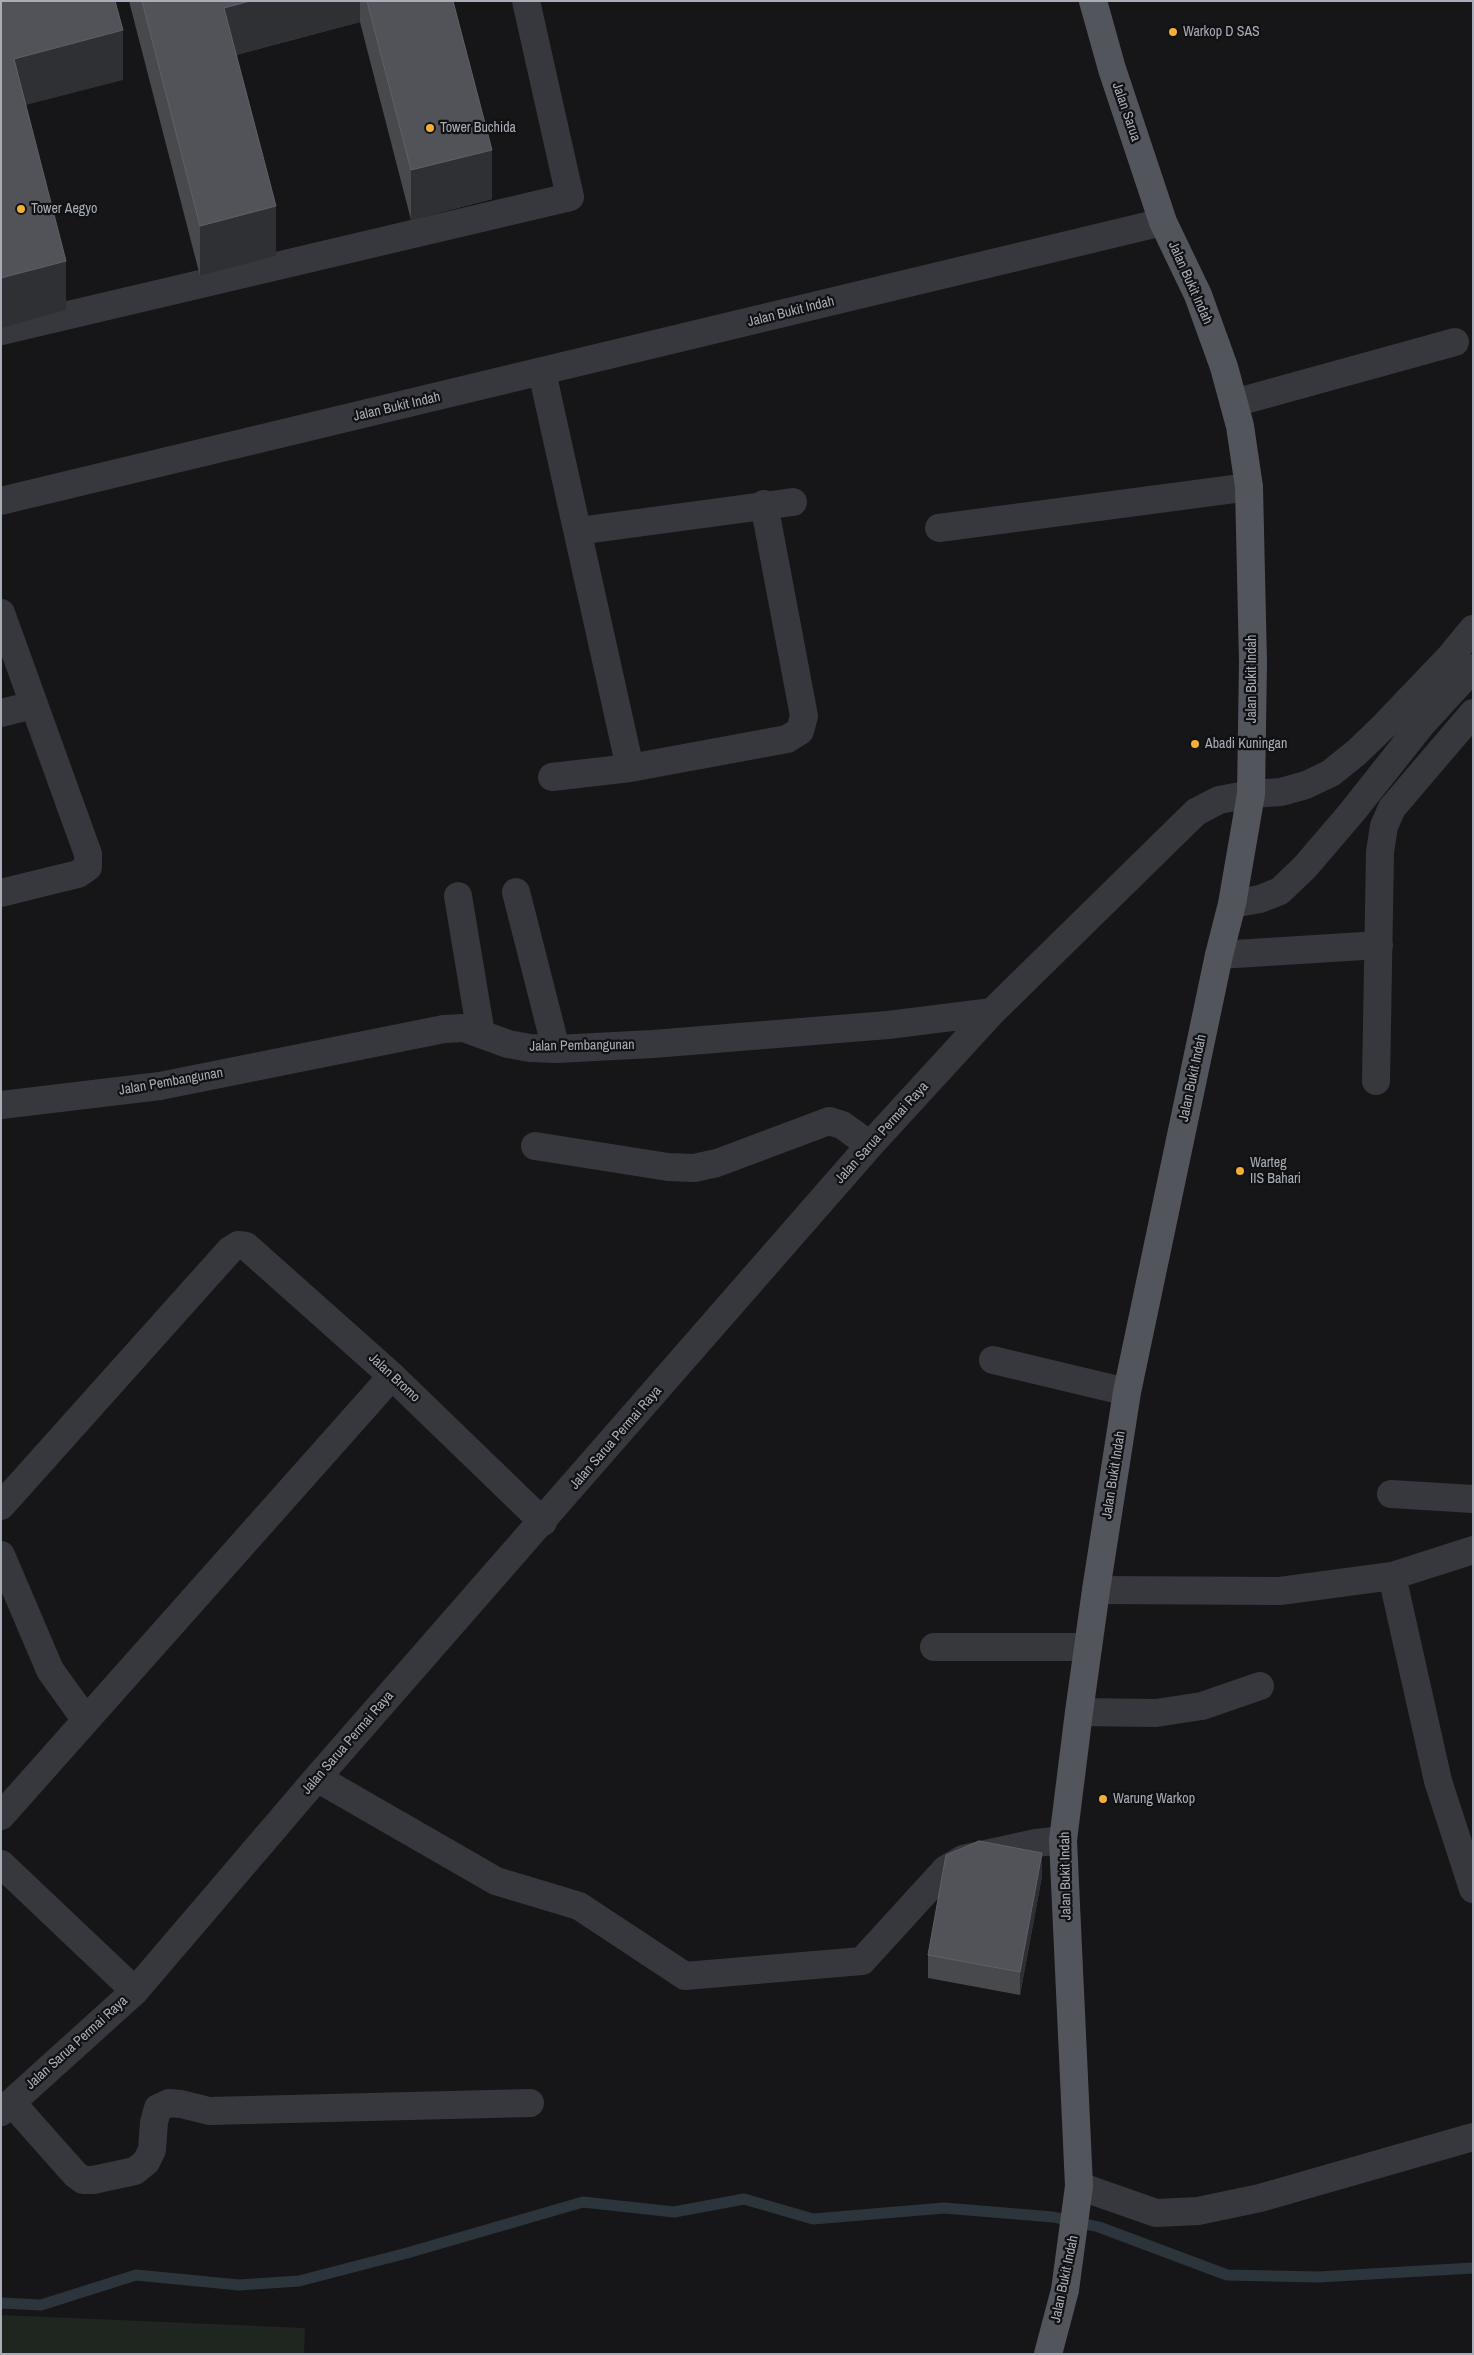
<!DOCTYPE html>
<style>
body{margin:0}
#map{position:relative;width:1474px;height:2355px;overflow:hidden;background:#161618;font-family:"Archivo Narrow",sans-serif}
canvas{display:block}
.frame{position:absolute;inset:0;border:2px solid #a8adb8;pointer-events:none}
</style>
<div id="map">
<canvas width="1474" height="2355"></canvas>
<div class="frame"></div>
</div>
<script>
const context = document.querySelector('canvas').getContext('2d');
context.lineJoin = 'round';
function fillPath(path, color) { context.fillStyle = color; context.fill(path, 'evenodd'); }
const shape = rows => new Path2D(rows.map(r => 'M' + r).join(''));
function trace(path, color, width, dash) { context.strokeStyle = color; context.lineWidth = width; context.lineCap = dash ? 'butt' : 'round'; context.setLineDash(dash || []); context.stroke(path); }
function write(font, color, halo, rows, align = 'center') {
  context.font = font + ' "Archivo Narrow",sans-serif'; context.lineWidth = 4.5; context.setLineDash([]); context.textBaseline = 'middle'; context.strokeStyle = halo; context.fillStyle = color; for (const [text, x, y, turn = 0] of rows) {
    context.save(); context.translate(x, y); context.rotate((+turn || 0) * Math.PI / 180); context.textAlign = isNaN(turn) ? turn : align; if (halo) context.strokeText(text, 0, 0); context.fillText(text, 0, 0); context.restore();
  }
}
const green = shape([
 [1,2315,305,2328,304,2354,1,2354]
]);
const stream = shape([
 [1,2303,41,2305,136,2275,239,2285,299,2281,407,2253,583,2202,674,2212,744,2199,813,2219,944,2208,1053,2217,1099,2227,1227,2275,1319,2277,1473,2268]
]);
const minor = shape([
 [1,331,570,197,526,1],
 [542,372,630,768],
 [1234,403,1455,342],
 [1,501,1163,222],
 [939,528,1249,487],
 [578,531,793,502],
 [1,613,88,854,88,867,78,874,1,893],
 [1,713,34,705],
 [552,777,630,768,787,739,800,731,804,716,764,504],
 [516,892,556,1049],
 [458,896,481,1034],
 [1232,904,1260,899,1280,891,1305,867,1352,812,1421,725,1473,668],
 [1219,955,1379,945],
 [1376,1081,1380,852,1384,826,1392,808,1473,713],
 [1,1105,160,1086,444,1029,464,1028,508,1044,530,1048,556,1049,653,1044,888,1025,992,1012],
 [535,1146,668,1167,694,1168,717,1163,829,1121,842,1125,870,1145],
 [993,1360,1127,1392],
 [1391,1494,1473,1499],
 [1,1506,230,1250,238,1245,246,1246,392,1376,543,1522],
 [1,1555,50,1670,85,1719],
 [1392,1576,1438,1781,1473,1889],
 [1096,1590,1280,1591,1392,1576,1473,1550],
 [934,1647,1088,1647],
 [1079,1712,1156,1713,1202,1706,1260,1686],
 [317,1778,496,1881,579,1906,685,1976,862,1961,946,1869,963,1859,1036,1843,1063,1840],
 [1,1816,392,1376],
 [1,1864,135,1991],
 [12,2103,75,2174,83,2180,93,2180,135,2171,146,2162,152,2150,154,2122,158,2108,169,2103,181,2104,209,2111,530,2103],
 [1,2112,135,1991,317,1778,870,1145,992,1012,1196,812,1219,800,1251,794,1281,792,1306,785,1331,773,1357,752,1384,726,1450,657,1473,629],
 [1079,2186,1156,2213,1198,2211,1260,2198,1473,2137]
]);
const major = shape([
 [1048,2354,1065,2290,1079,2186,1063,1840,1079,1712,1096,1590,1127,1392,1219,955,1232,904,1251,794,1253,662,1249,487,1240,426,1224,367,1198,295,1163,222,1112,69,1093,1]
]);
const wall = shape([
 [129,1,453,1,492,199,411,220,360,22,236,55,276,256,200,276],
 [1042,1876,1020,1995,928,1978,928,1955]
]);
const shadedWall = shape([
 [250,1,360,1,360,22,224,58,224,8],
 [123,30,123,80,14,108,14,59],
 [492,150,492,199,411,220,411,170],
 [276,206,276,256,200,276,200,226],
 [66,261,66,310,1,328,1,278],
 [1042,1853,1042,1876,1020,1995,1020,1972]
]);
const building = shape([
 [1,1,115,1,123,30,14,59,66,261,1,278,1,1],
 [142,1,250,1,224,8,276,206,200,226,142,1],
 [367,1,453,1,492,150,411,170,367,1],
 [979,1841,1042,1853,1020,1972,928,1955,946,1855,979,1841]
]);
const markers = [
 [1173,32,5,"#f2b134"],
 [430,128,5,"#f2b134"],
 [21,209,5,"#f2b134"],
 [1195,744,5,"#f2b134"],
 [1240,1171,5,"#f2b134"],
 [1103,1799,5,"#f2b134"]
];
const poiNames = [
 ["Warkop D SAS",1183,32],
 ["Tower Buchida",440,128],
 ["Tower Aegyo",31,209],
 ["Abadi Kuningan",1205,744],
 ["Warteg",1250,1163],
 ["IIS Bahari",1250,1179],
 ["Warung Warkop",1113,1799]
];
const streetNames = [
 ["Jalan Sarua",1126,112,71],
 ["Jalan Bukit Indah",1190,283,66],
 ["Jalan Bukit Indah",791,312,-14],
 ["Jalan Bukit Indah",397,407,-13],
 ["Jalan Bukit Indah",1252,679,-90],
 ["Jalan Pembangunan",582,1046,-1],
 ["Jalan Bukit Indah",1193,1078,-78],
 ["Jalan Pembangunan",171,1082,-10],
 ["Jalan Sarua Permai Raya",882,1133,-48],
 ["Jalan Bromo",394,1378,43],
 ["Jalan Sarua Permai Raya",616,1438,-49],
 ["Jalan Bukit Indah",1114,1475,-81],
 ["Jalan Sarua Permai Raya",348,1743,-49],
 ["Jalan Bukit Indah",1066,1876,-91],
 ["Jalan Sarua Permai Raya",77,2043,-42],
 ["Jalan Bukit Indah",1065,2279,-78]
];
fillPath(green, '#1e261f');
trace(stream, '#2c353c', 11);
trace(minor, '#37383d', 28);
trace(major, '#53555c', 28);
fillPath(wall, '#47494d');
fillPath(shadedWall, '#2f3033');
fillPath(building, '#525359');
trace(building, '#5f6168', 1);
for (const [x, y, r, color] of markers) { const dot = new Path2D(); dot.arc(x, y, r, 0, 2 * Math.PI); context.fillStyle = color; context.fill(dot); trace(dot, '#111113', 2); }
write('14px', '#a8adb8', '#111113', poiNames, 'left');
write('14px', '#a8adb8', '#111113', streetNames);
</script>
